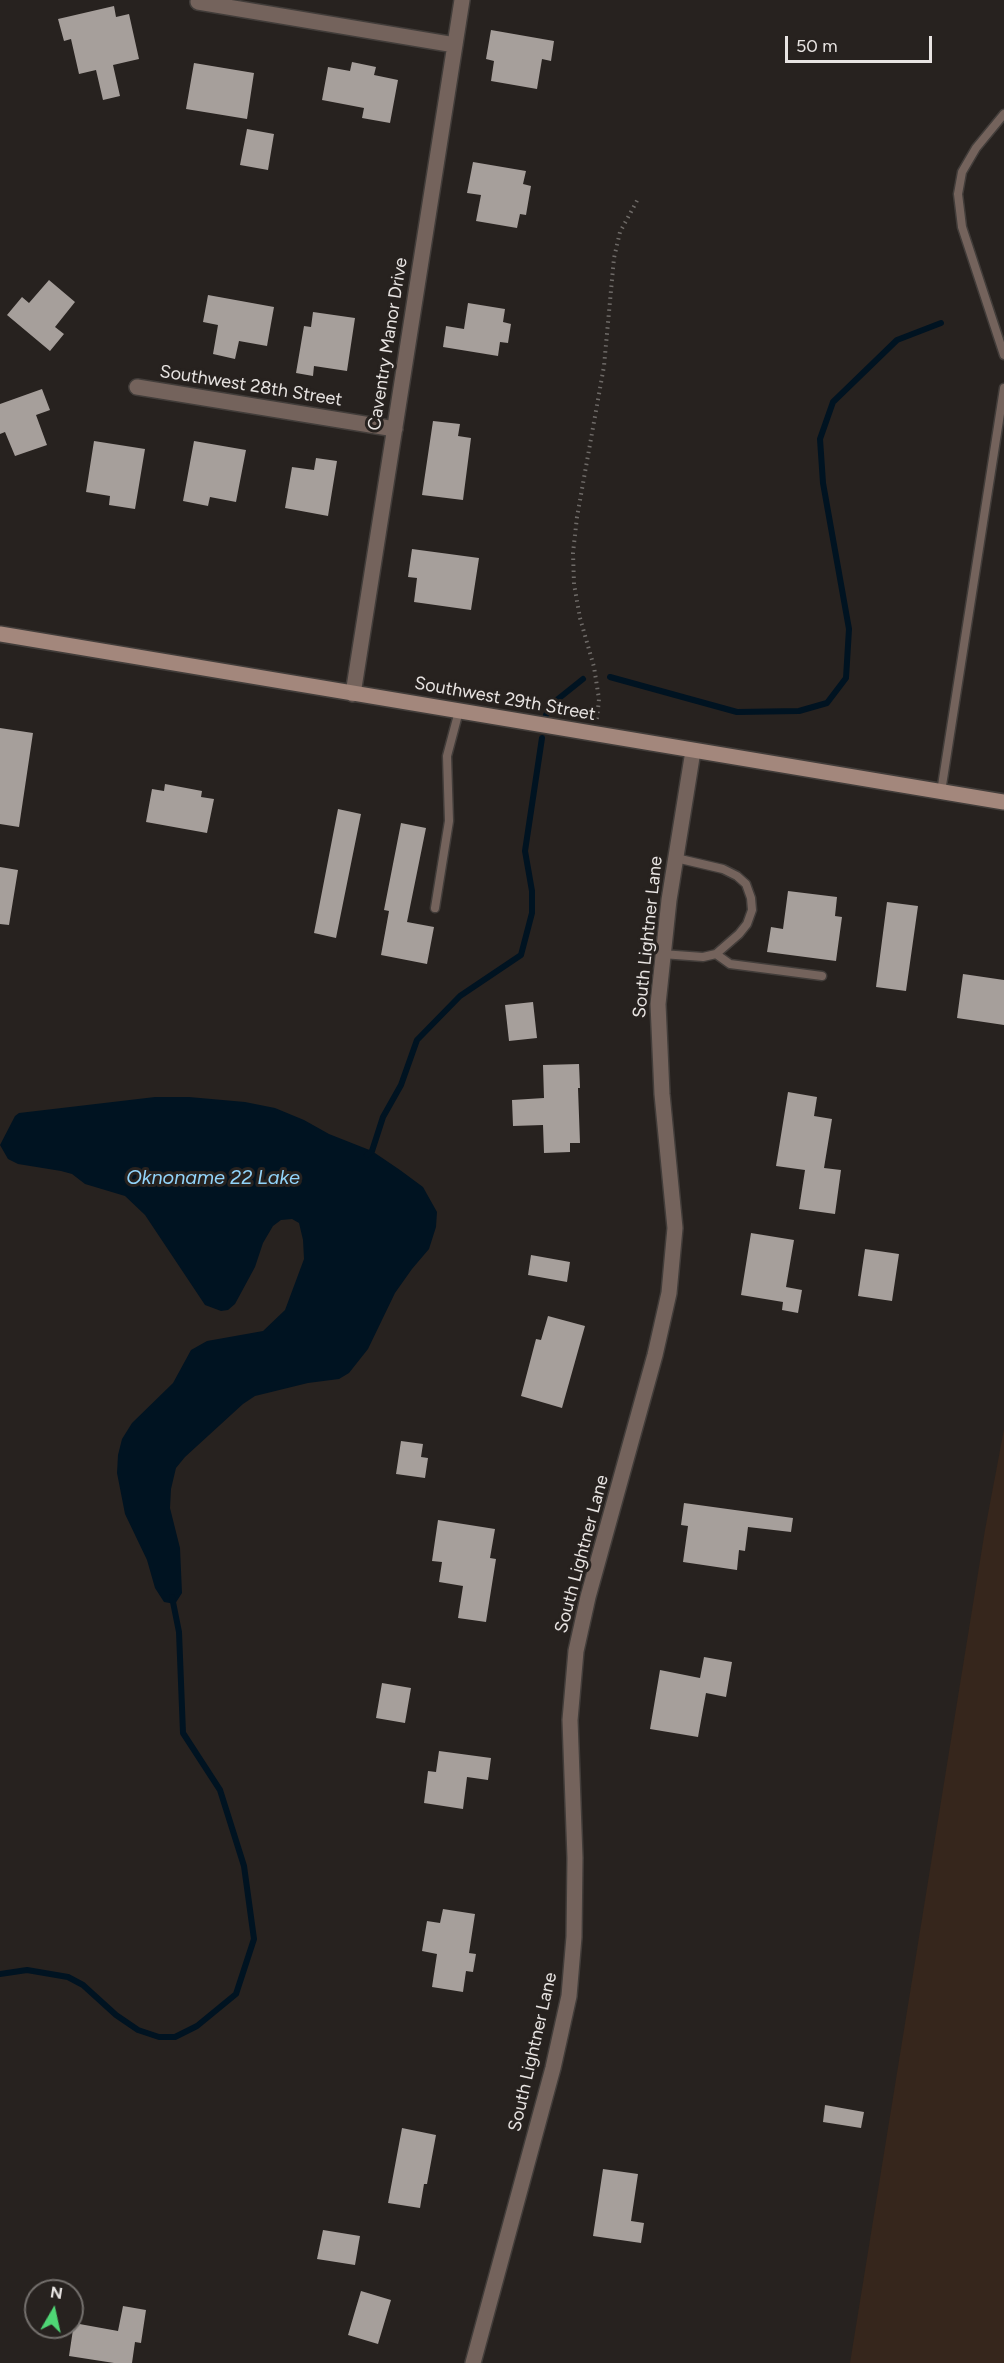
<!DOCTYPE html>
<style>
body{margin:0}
#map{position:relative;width:1004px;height:2363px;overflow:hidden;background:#27221f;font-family:Figtree,sans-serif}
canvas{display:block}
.north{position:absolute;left:24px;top:2279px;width:60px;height:60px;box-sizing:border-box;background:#27221f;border:2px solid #74706d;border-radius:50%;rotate:9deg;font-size:16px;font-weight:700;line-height:24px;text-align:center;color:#e8e4e2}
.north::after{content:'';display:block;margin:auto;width:21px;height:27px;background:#4fd675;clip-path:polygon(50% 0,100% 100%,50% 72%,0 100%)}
.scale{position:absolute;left:785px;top:36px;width:147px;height:27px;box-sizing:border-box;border:3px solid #e8e4e2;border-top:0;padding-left:8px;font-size:18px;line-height:21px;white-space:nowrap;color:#e8e4e2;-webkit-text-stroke:4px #27221f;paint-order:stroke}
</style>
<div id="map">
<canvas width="1004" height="2363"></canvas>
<div class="north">N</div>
<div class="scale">50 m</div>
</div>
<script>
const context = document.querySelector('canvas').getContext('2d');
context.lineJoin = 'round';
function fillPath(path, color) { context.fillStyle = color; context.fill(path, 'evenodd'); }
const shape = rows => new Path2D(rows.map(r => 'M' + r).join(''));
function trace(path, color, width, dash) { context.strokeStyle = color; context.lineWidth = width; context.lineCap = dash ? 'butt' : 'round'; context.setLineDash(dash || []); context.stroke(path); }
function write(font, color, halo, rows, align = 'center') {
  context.font = font + ' Figtree,sans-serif'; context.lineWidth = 6; context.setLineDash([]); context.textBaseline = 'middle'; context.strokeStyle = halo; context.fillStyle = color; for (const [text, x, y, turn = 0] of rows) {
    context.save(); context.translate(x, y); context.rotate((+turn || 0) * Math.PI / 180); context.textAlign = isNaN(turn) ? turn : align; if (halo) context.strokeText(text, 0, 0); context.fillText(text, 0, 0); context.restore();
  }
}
const industrial = shape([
 [1004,1429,1004,2363,850,2363,985,1530]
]);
const water = shape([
 [155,1097,189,1097,245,1102,275,1108,304,1120,329,1134,372,1151,400,1170,423,1187,437,1212,436,1227,429,1249,412,1269,395,1293,368,1349,349,1373,339,1379,308,1383,255,1396,243,1404,185,1457,176,1468,171,1489,170,1508,180,1548,182,1593,175,1604,164,1602,155,1588,147,1560,125,1514,117,1473,118,1455,122,1439,132,1423,173,1383,191,1350,207,1341,263,1331,285,1310,304,1259,303,1240,299,1223,292,1219,281,1220,273,1226,263,1243,255,1267,235,1304,228,1310,221,1311,205,1305,145,1215,125,1196,85,1184,72,1174,61,1171,18,1164,8,1159,0,1145,15,1116,19,1113]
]);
const stream = shape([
 [610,677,737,712,799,711,827,703,846,678,849,629,823,483,820,439,833,402,897,340,941,323],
 [546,715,553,703,583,679],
 [367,1155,372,1151,383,1117,401,1085,417,1040,460,996,521,955,532,913,532,891,525,851,542,738],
 [0,1974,27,1970,68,1977,83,1985,116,2015,138,2030,159,2037,175,2037,197,2026,236,1994,254,1939,244,1866,220,1790,183,1733,179,1632,172,1597]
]);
const building = shape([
 [114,6,116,17,129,14,139,59,113,65,120,96,103,100,96,70,79,74,71,39,64,41,58,19],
 [491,30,554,41,551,61,542,59,537,89,491,81,494,61,486,59],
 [352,62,376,67,374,75,398,80,390,123,362,118,364,108,322,100,328,67,350,71],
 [194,63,254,73,247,119,186,109],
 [247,129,274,134,268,170,240,165],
 [473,162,526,171,523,184,531,186,526,215,520,214,517,228,476,221,481,195,467,193],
 [49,280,75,302,55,327,64,334,50,351,7,315,22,297,29,303],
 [208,295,274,307,267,346,239,341,235,359,213,354,218,325,203,322],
 [468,303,505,309,503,322,511,324,508,343,500,342,498,356,443,347,446,326,464,329],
 [313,312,355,318,347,371,314,366,313,376,296,373,304,326,311,327],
 [42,389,50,410,36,415,47,445,15,456,5,432,0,434,0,404],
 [433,421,460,424,458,436,471,438,463,500,422,495],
 [94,441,145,449,135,509,109,505,110,496,86,492],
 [194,441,246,450,236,502,210,497,208,506,183,501],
 [316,458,337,461,328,516,285,508,292,467,314,470],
 [412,549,479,558,471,610,414,602,417,578,408,577],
 [0,728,33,733,19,827,0,824],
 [165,784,202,791,201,797,214,799,207,833,146,822,152,789,164,791],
 [338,809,361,814,336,938,314,933],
 [401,823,426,828,407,922,434,927,427,964,381,955,389,911,384,910],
 [0,867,18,870,9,925,0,924],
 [788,891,837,897,835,916,842,917,836,961,767,952,771,927,783,929],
 [887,902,918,906,906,991,876,987],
 [963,974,1004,980,1004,1025,957,1018],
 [533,1002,537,1038,509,1041,505,1005],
 [579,1064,580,1088,578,1088,580,1143,570,1143,570,1152,544,1153,543,1125,513,1126,512,1100,544,1098,543,1065],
 [788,1092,817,1097,814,1116,832,1119,824,1168,841,1170,835,1214,799,1209,805,1170,776,1166],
 [751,1233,794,1240,786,1287,802,1290,798,1313,782,1310,783,1302,741,1295],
 [865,1249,899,1254,892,1301,858,1296],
 [531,1255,570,1262,567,1282,528,1275],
 [548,1316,585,1326,562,1408,521,1396,536,1339,541,1340],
 [401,1441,423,1444,421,1457,428,1458,425,1478,396,1474],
 [684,1503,793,1518,791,1532,748,1527,745,1551,739,1550,737,1570,683,1562,688,1526,681,1525],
 [438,1520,495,1529,490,1558,496,1559,486,1622,458,1618,463,1586,439,1582,442,1562,432,1561],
 [704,1657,732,1662,726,1697,706,1693,698,1737,650,1729,660,1670,700,1678],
 [382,1683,411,1688,405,1723,376,1718],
 [439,1751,491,1758,488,1780,467,1777,463,1809,424,1803,428,1771,436,1772],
 [443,1909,475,1914,469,1953,476,1954,473,1972,466,1971,463,1992,432,1987,437,1954,422,1951,427,1921,440,1923],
 [825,2105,864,2112,861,2128,823,2122],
 [402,2128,436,2135,427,2184,424,2184,420,2208,388,2203],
 [603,2169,638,2174,631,2221,644,2223,641,2243,593,2236],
 [323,2230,360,2236,355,2265,317,2259],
 [361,2291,391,2300,378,2344,348,2335],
 [123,2306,146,2310,141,2343,135,2342,132,2363,114,2363,69,2356,74,2323,118,2331]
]);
const path = shape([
 [597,719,599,699,594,667,580,618,574,584,573,553,577,517,604,366,614,258,620,232,639,197]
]);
const lane = shape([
 [1004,114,976,148,962,172,958,194,962,227,1004,355],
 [941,792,1004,388],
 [435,908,449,821,447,756,459,711],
 [662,954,703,957,716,954,739,934,747,924,752,910,751,898,746,884,737,876,723,869,676,858],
 [716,954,730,964,822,976]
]);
const street = shape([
 [198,2,455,45],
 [137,387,395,429],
 [353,694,462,0],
 [473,2363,553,2068,569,1996,574,1937,575,1858,570,1720,576,1651,588,1597,655,1355,669,1293,675,1228,662,1094,658,1004,669,900,693,751]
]);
const secondary = shape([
 [0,634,1004,802]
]);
const streetNames = [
 ["Caventry Manor Drive",388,344,-81],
 ["Southwest 28th Street",251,386,9],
 ["Southwest 29th Street",505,699,10],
 ["South Lightner Lane",648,937,-84],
 ["South Lightner Lane",582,1554,-75],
 ["South Lightner Lane",533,2052,-77]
];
const waterNames = [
 ["Oknoname 22 Lake",213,1178]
];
fillPath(industrial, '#36261c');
fillPath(water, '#001321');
trace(stream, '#001321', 6);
fillPath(building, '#a69f9b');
trace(lane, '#423d3a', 11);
trace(street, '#423d3a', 18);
trace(secondary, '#423d3a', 18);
trace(path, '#6f6b68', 4, [1.5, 4.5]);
trace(lane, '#74635c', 8);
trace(street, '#74635c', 15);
trace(secondary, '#a3877c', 15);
write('18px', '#e8e4e2', '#27221f', streetNames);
write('italic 20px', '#92d4fa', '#27221f', waterNames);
</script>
